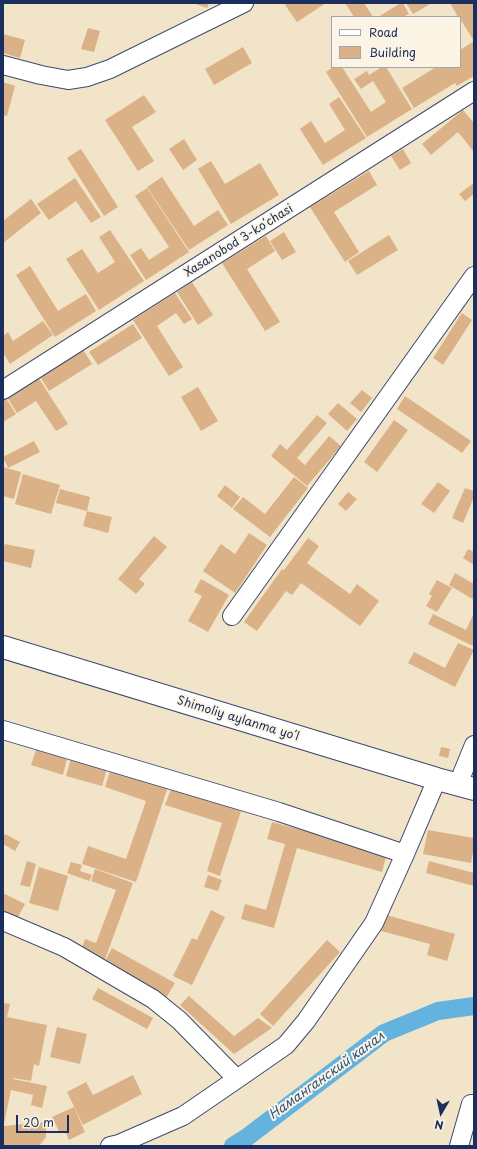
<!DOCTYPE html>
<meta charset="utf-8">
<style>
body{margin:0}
#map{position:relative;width:477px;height:1149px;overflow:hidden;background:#f2e4c8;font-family:"Playpen Sans",sans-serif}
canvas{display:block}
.frame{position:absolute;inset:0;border:4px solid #1b2f5e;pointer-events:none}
.legend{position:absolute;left:331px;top:16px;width:130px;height:52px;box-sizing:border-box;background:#fcf5e5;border:1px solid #a2a6af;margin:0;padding:5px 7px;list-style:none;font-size:12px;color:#1b2f5e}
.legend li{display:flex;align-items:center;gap:8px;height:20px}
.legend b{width:20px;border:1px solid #a2a6af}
.north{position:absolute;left:421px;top:1093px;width:40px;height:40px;-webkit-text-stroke:3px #fcf5e5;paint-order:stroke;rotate:189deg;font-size:11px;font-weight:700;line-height:16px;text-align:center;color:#1b2f5e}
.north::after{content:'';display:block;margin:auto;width:14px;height:18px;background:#1b2f5e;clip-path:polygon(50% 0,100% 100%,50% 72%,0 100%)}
.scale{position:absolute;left:16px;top:1115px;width:53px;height:18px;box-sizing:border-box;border:2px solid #1b2f5e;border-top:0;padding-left:5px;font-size:12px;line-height:14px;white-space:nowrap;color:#1b2f5e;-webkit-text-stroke:3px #fcf5e5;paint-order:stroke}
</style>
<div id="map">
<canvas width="477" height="1149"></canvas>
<div class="frame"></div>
<ul class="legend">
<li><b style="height:5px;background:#fff"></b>Road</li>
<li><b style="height:11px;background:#dbb287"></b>Building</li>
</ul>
<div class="north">N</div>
<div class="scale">20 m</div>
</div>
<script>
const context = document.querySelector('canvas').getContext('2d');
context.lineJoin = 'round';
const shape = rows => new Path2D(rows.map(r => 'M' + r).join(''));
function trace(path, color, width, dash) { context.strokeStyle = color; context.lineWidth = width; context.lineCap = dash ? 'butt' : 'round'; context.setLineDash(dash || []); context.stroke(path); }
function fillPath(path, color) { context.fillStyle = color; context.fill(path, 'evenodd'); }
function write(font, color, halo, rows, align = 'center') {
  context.font = font + ' "Playpen Sans",sans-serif'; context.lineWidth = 4; context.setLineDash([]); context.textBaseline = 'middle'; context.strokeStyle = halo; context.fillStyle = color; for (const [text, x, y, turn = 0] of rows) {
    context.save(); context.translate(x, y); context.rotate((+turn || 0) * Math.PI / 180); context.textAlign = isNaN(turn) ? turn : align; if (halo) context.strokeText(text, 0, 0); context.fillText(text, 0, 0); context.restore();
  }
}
const canal = shape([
 [233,1146,246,1138,384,1033,438,1011,474,1006]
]);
const building = shape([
 [193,3,209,3,207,8],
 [288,3,326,3,297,22,285,5],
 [345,3,364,3,373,17,354,17],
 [401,3,403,3,409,14,403,17,378,17],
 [406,3,432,3,413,14],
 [450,3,474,3,474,76,457,86,455,83,414,108,402,88,436,67,460,67,460,50,474,41,460,19,460,17,458,17],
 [88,28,100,31,94,52,81,49],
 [3,34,25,40,20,58,3,53],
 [243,47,252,63,214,85,205,69],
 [333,67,342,67,371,112,386,102,373,81,361,89,354,79,367,71,369,75,382,67,386,67,412,109,367,137,326,72],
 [3,82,15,86,7,116,3,115],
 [144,95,156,112,132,127,154,161,138,171,105,120],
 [339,97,366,138,323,165,300,129,311,121,325,143,345,130,329,104],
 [463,110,474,123,474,152,458,132,431,155,422,144],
 [184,139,197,160,183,170,169,149],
 [81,149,118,207,104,216,67,158],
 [403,149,411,163,400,170,391,156],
 [211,161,225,184,260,163,279,195,231,224,198,169],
 [369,171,377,185,334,212,359,252,345,262,310,207],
 [162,177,194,226,218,210,228,225,189,250,147,187],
 [75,178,101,217,91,223,76,201,49,220,37,204],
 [474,183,474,194,465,201,459,194],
 [147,188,189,252,146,280,130,255,141,248,149,260,169,247,135,196],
 [31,199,41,213,3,243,3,221],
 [110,230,144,281,99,310,66,259,82,249,98,273,115,262,99,237],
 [284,232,296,252,282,260,270,241],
 [389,235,398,250,357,275,348,261],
 [266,236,275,251,247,269,280,322,265,331,222,263],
 [30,266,58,311,86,294,96,311,55,337,16,275],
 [192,282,213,315,198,325,177,292],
 [175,293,192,319,184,324,176,313,157,326,183,367,169,376,133,320],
 [462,313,472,320,443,365,433,358],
 [43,321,53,335,10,364,3,353,3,336,8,332,13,341],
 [133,324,142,338,98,365,89,352],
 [82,348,92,364,49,391,39,375],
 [38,377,68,424,56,431,36,401,17,413,7,397],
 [198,387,218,421,201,431,181,397],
 [362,390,372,398,361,412,350,403],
 [405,396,471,441,462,453,397,409],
 [5,397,16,414,3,422,3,398],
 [338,403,357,419,347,431,328,414],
 [317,415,327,423,297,458,305,465,329,436,341,446,307,486,271,456,280,444,287,450],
 [394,420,408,430,377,472,364,462],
 [34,441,40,452,8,468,3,457],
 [3,467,21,472,14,499,3,496],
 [23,474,60,485,51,514,15,504],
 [294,477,308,488,270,537,233,509,243,497,265,514],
 [438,482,450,491,434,513,421,504],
 [225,485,240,497,232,508,217,496],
 [465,488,474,491,474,497,463,523,452,518],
 [60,489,90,497,87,511,56,503],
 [348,492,357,499,346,511,338,504],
 [87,511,112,517,108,533,83,526],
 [249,533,267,545,235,593,203,571,221,544,235,554],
 [154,536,167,547,139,579,145,584,136,594,118,579],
 [308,538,319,546,307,563,350,594,357,584,379,601,360,626,301,583,292,595,286,591,257,631,244,622,282,569,284,570],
 [5,544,35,550,31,568,3,561,3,546,4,547],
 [468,549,474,552,474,565,463,558],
 [455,573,474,584,474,600,449,585],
 [201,579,229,595,208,632,188,621,202,596,194,592],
 [437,580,452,588,437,612,426,606,432,596,429,594],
 [474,613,474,643,473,646,428,624,433,614,466,630],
 [458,643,474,650,455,687,408,663,414,652,445,668],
 [441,747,450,749,448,758,439,756],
 [36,750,67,759,63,775,31,765],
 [71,758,107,769,102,786,66,776],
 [111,768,168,787,136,882,82,864,88,846,126,859,146,801,105,787],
 [171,789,241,811,220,876,207,871,222,823,165,805],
 [272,822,387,853,382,872,297,848,274,928,241,919,245,904,266,910,285,844,267,839],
 [428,830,474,838,474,846,471,863,423,854],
 [5,834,20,842,15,851,3,844,3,837],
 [27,861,36,864,30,887,20,885],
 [429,861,474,873,474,886,426,873],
 [71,862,82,865,80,871,92,875,89,881,67,873],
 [39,867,68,876,58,911,29,903],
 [95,869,133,883,104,962,80,953,85,939,96,943,116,890,91,881],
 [208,875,222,880,218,891,204,887],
 [3,893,25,904,17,919,3,912],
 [211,910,225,917,192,985,173,976,192,938,197,940],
 [386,915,455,934,447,961,427,955,430,944,381,931],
 [327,940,340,952,273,1026,260,1014],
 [112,948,175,983,166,998,104,963],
 [98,988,153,1018,147,1029,92,999],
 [189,996,234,1036,258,1018,272,1028,234,1054,180,1005],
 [3,1003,10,1004,7,1017,47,1025,39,1066,34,1064,31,1081,13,1078,13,1079,47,1086,42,1108,31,1105,33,1095,11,1090,4,1124],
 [57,1027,87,1034,80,1064,50,1057],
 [133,1075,142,1094,83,1125,67,1092,86,1082,93,1095],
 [74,1107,85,1132,69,1140,65,1131,60,1133,52,1117],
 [46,1122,46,1137,39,1146,3,1146,3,1126]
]);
const street = shape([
 [3,65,41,75,68,80,87,77,110,69,244,3],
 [3,390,474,91],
 [232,616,474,276],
 [3,730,279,812,405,854],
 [458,784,474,745],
 [3,921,64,947,153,999,179,1020,237,1079],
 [110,1146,119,1144,183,1116,237,1079,286,1045,306,1021,374,923,405,854,437,779],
 [459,1146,471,1104,474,1104]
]);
const primary = shape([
 [3,647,437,779,474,789]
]);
const streetNames = [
 ["Xasanobod 3-koʻchasi",239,241,-32],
 ["Shimoliy aylanma yoʻl",238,719,17]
];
const waterNames = [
 ["Наманганский канал",327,1076,-36]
];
trace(canal, '#64b2de', 18);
fillPath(building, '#dbb287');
trace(street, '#3b4a6e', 20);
trace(primary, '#3b4a6e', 24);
trace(street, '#fff', 18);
trace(primary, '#fff', 22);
write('12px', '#1b2f5e', '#fcf5e5', streetNames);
write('italic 13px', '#315684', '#fcf5e5', waterNames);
</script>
